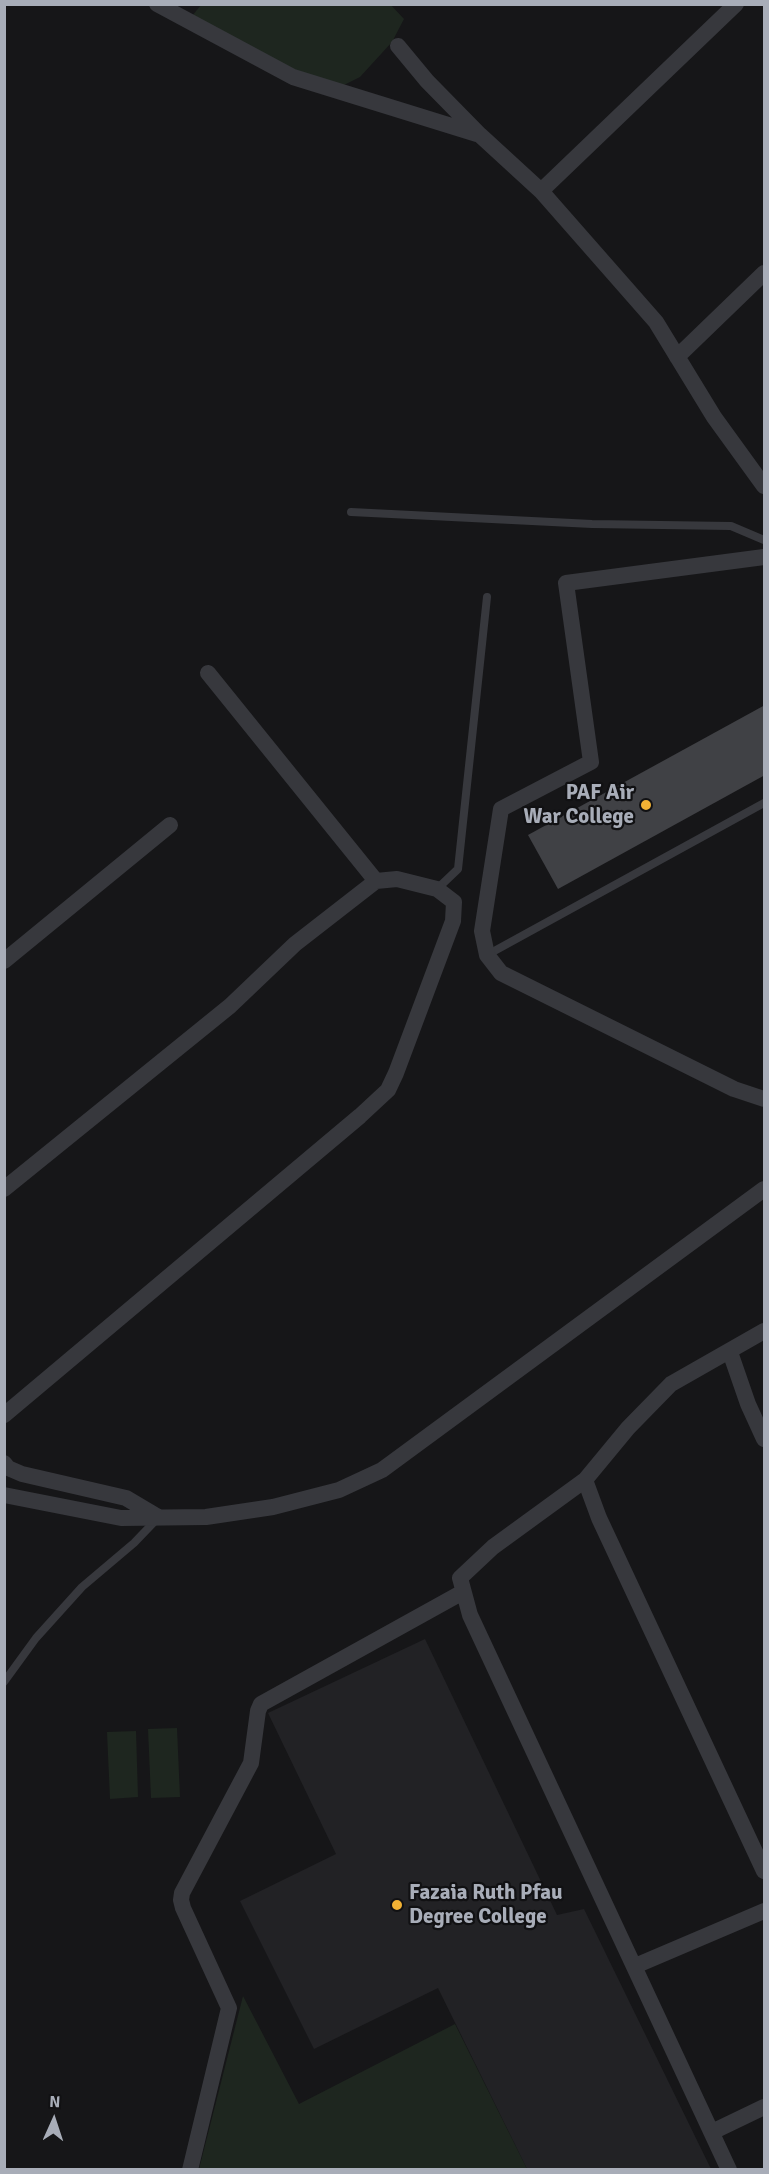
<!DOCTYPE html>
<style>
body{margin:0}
#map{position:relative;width:769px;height:2174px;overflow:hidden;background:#161618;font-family:Signika,sans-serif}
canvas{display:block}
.frame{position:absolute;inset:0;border:6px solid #a8adb8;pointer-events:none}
.north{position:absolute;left:24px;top:2090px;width:60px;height:60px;-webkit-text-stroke:4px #111113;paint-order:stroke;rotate:3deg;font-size:16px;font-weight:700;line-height:24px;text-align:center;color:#a8adb8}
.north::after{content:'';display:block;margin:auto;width:21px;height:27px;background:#a8adb8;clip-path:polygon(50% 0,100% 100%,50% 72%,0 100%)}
</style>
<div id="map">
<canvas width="769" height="2174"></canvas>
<div class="frame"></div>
<div class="north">N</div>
</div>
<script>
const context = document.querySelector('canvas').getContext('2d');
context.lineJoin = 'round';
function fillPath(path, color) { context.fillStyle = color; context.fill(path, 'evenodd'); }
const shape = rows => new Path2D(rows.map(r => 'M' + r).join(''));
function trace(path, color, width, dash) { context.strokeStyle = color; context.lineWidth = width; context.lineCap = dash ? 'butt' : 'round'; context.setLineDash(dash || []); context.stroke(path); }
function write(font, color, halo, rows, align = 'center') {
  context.font = font + ' Signika,sans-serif'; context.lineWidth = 4.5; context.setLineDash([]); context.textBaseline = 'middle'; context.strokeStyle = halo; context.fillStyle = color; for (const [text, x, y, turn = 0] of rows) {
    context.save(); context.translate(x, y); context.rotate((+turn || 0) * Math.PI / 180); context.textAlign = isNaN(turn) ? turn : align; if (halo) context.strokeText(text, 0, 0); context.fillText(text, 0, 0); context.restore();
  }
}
const built = shape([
 [425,1639,557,1915,584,1909,711,2169,527,2169,438,1988,314,2049,240,1901,336,1854,268,1713]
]);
const green = shape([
 [390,4,404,19,392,42,360,77,342,86,299,72,192,16,201,5],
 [177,1728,180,1797,151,1798,148,1729],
 [136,1731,138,1797,110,1799,107,1732],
 [243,1996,299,2104,455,2024,527,2169,199,2169]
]);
const building = shape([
 [765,705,765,775,558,889,528,835]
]);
const service = shape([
 [351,512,592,524,731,526,764,540],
 [437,889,458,869,487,597],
 [487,955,764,803],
 [4,1682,36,1638,82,1587,134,1543,157,1519]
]);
const minor = shape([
 [157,4,293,77,477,134],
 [398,46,427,81,480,135,541,191,656,322,714,417,764,486],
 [541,191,736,4],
 [677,357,764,273],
 [764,557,566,583,591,762,501,809,482,931,487,955,501,973,734,1089,764,1099],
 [208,673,376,881],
 [4,961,170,825],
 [4,1189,230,1006,295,944,376,881,397,879,437,889,454,902,453,921,396,1073,388,1090,360,1116,4,1415],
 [730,1352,748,1404,764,1439],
 [4,1463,8,1468,22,1474,126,1498,158,1517],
 [585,1480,599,1518,764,1871],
 [4,1495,121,1518,206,1517,273,1507,339,1490,382,1470,764,1189],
 [635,1966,764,1911],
 [712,2132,764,2107],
 [190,2170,229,2008,183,1908,181,1900,182,1893,251,1763,258,1711,261,1704,463,1592],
 [729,2170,470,1615,460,1578,493,1547,585,1480,628,1428,671,1384,764,1331]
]);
const markers = [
 [646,805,6,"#f2b134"],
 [397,1905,6,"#f2b134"]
];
const poiNames = [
 ["PAF Air",634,793],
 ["War College",634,817],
 ["Fazaia Ruth Pfau",409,1893,"left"],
 ["Degree College",409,1917,"left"]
];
fillPath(built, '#222225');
fillPath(green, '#1e261f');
fillPath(building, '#404145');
trace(service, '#37383d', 8);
trace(minor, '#37383d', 16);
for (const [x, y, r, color] of markers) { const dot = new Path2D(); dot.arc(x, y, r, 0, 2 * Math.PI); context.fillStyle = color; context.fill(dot); trace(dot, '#111113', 2); }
write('bold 21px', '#a8adb8', '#111113', poiNames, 'right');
</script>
